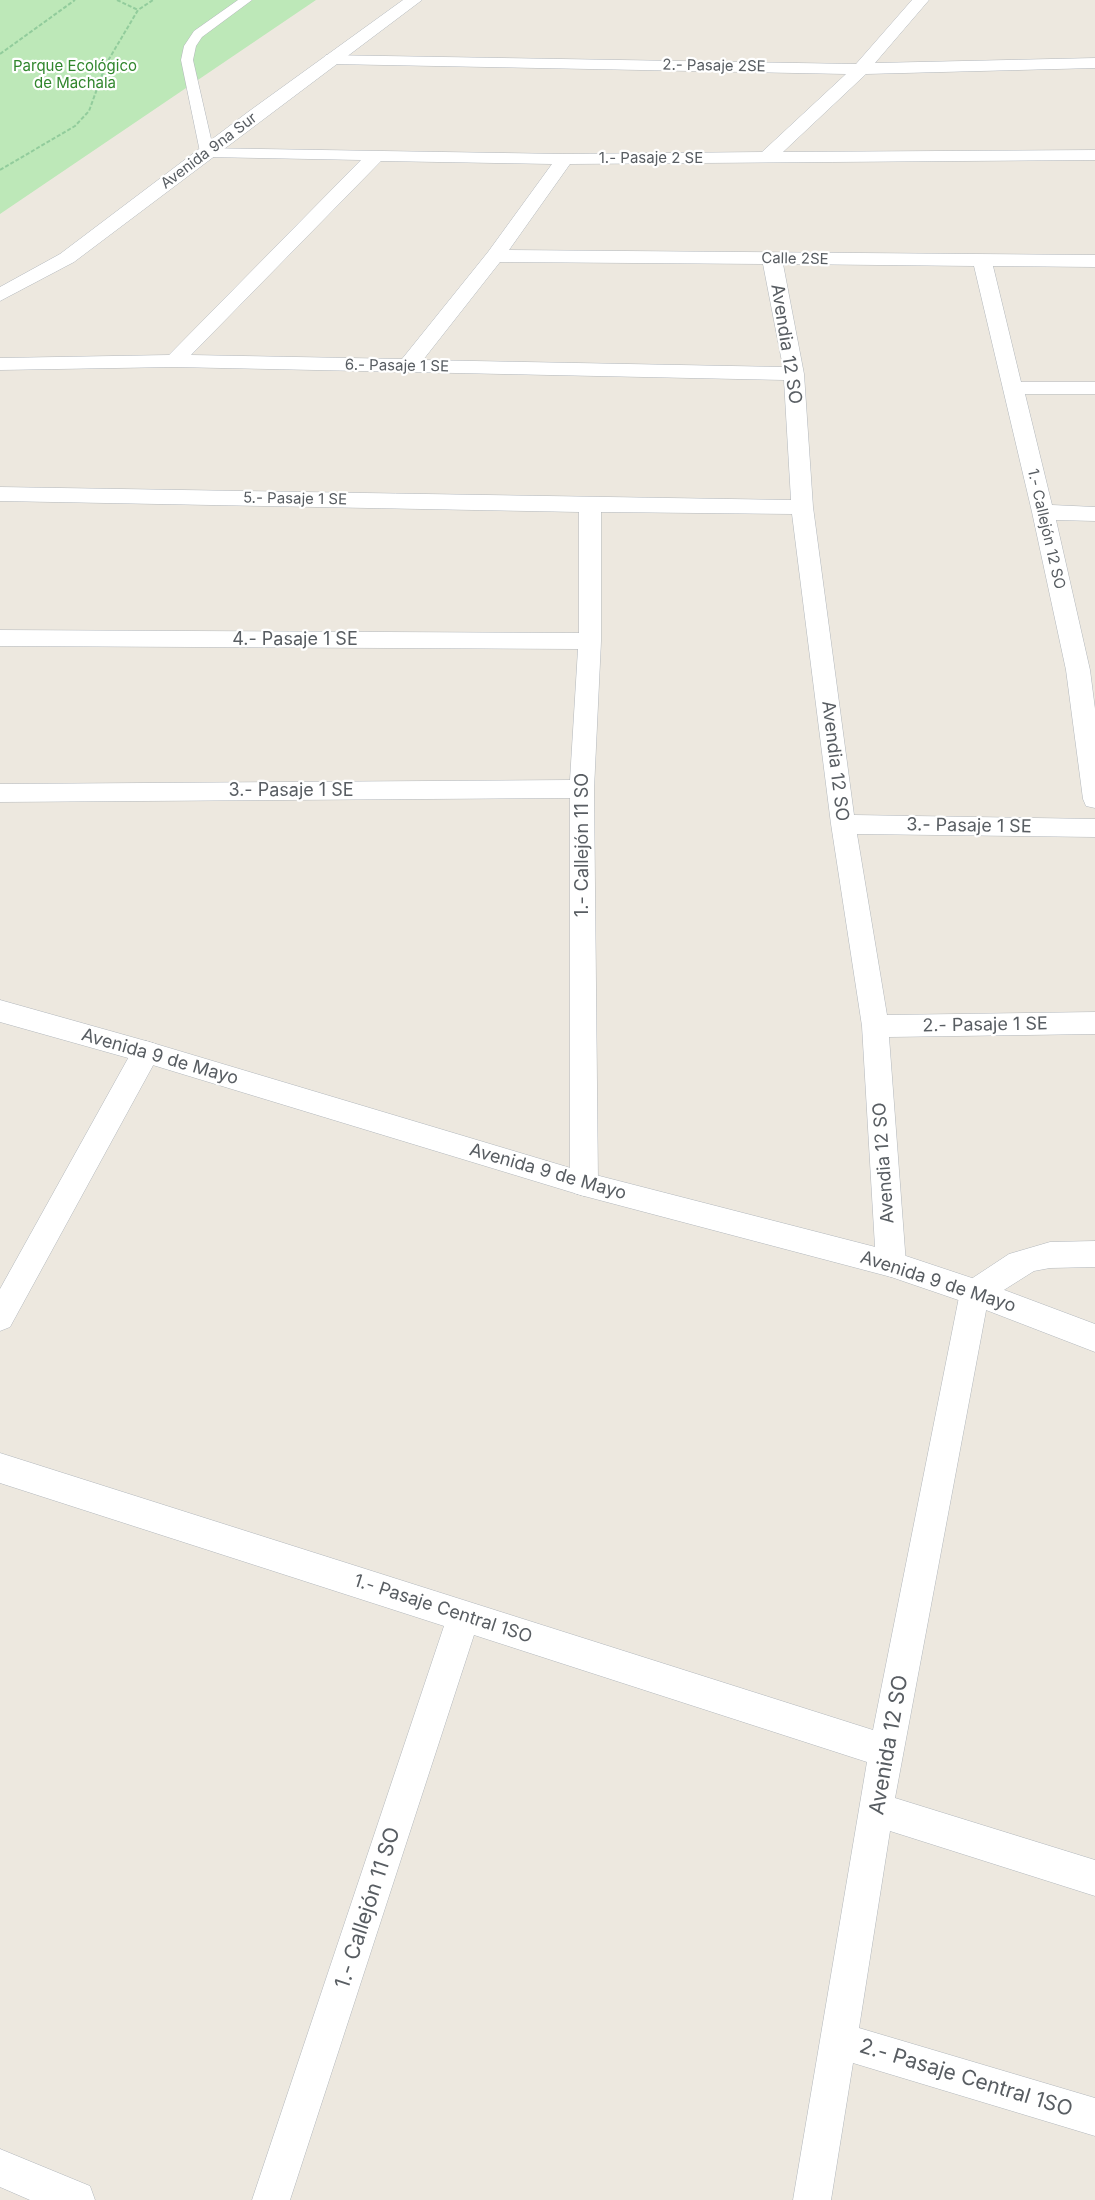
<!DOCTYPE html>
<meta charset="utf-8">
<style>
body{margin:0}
canvas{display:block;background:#ede8df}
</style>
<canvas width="1095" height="2200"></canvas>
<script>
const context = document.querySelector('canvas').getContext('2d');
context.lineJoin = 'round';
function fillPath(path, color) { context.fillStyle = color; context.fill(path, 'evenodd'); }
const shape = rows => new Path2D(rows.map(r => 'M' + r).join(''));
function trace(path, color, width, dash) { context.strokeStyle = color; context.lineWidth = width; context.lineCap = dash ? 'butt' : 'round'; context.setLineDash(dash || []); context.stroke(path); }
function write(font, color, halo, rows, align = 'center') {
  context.font = font + ' Inter,sans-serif'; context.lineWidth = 4.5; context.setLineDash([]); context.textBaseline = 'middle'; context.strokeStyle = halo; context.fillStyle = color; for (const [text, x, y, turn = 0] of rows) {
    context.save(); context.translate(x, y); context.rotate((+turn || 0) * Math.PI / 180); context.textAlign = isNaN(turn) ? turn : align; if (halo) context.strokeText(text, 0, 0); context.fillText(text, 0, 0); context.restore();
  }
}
const green = shape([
 [0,0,316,0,0,214]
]);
const path = shape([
 [117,0,138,10],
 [0,54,75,0],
 [0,170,75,126,89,111,106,64,138,10,153,0]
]);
const service = shape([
 [238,0,252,0,202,37,196,46,193,60,214,152,207,156,200,152,181,60,184,46,194,31,238,0]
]);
const minor = shape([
 [912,0,929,0,875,63,1095,58,1095,68,866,74,783,152,1095,150,1095,160,570,164,509,250,1095,255,1095,267,993,266,1021,382,1095,382,1095,394,1025,394,1052,505,1095,507,1095,521,1056,520,1090,670,1095,709,1095,808,1086,806,1083,799,1066,670,1032,512,974,266,783,264,804,374,813,507,854,815,1095,819,1095,837,857,834,887,1015,1095,1012,1095,1034,889,1037,906,1264,901,1273,891,1277,881,1273,876,1264,862,1026,831,824,792,514,601,512,601,641,594,789,598,1184,594,1193,584,1196,574,1193,570,1184,570,798,0,802,0,784,570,780,578,649,0,646,0,630,579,633,579,512,0,501,0,487,791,500,784,380,174,367,0,370,0,358,169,355,361,160,207,157,201,156,198,152,201,148,565,154,762,152,846,74,332,64,326,63,323,59,326,55,856,64,912,0],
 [381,161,552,164,488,252,402,359,191,355,381,161],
 [500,262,763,264,783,367,423,360,500,262],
 [146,1041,156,1044,160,1052,156,1060,10,1327,0,1331,0,1289,136,1044,146,1041],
 [1095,1241,1095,1267,1050,1268,1034,1271,988,1300,895,1798,1095,1860,1095,1896,890,1831,859,2028,1095,2098,1095,2136,853,2063,831,2200,793,2200,867,1762,474,1635,290,2200,252,2200,444,1626,0,1483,0,1453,873,1730,960,1292,965,1283,1009,1254,1050,1242,1095,1241],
 [0,2149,90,2186,95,2200,30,2200,0,2187,0,2149]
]);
const tertiary = shape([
 [403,0,422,0,74,262,0,301,0,287,60,254,248,112,403,0],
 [0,1000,146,1041,584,1172,891,1251,975,1279,1095,1324,1095,1352,973,1305,891,1277,584,1196,146,1063,0,1022,0,1000]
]);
const farParknames = [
 ["Parque Ecológico",75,66],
 ["de Machala",75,83]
];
const farStreetnames = [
 ["2.- Pasaje 2SE",714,66,1],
 ["Avenida 9na Sur",209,151,-37],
 ["1.- Pasaje 2 SE",651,158],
 ["Calle 2SE",795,259,1],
 ["6.- Pasaje 1 SE",397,366,1],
 ["5.- Pasaje 1 SE",295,499,1],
 ["1.- Callejón 12 SO",1046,529,77]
];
const streetNames = [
 ["Avendia 12 SO",786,344,81],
 ["4.- Pasaje 1 SE",295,640],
 ["Avendia 12 SO",835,761,83],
 ["3.- Pasaje 1 SE",291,791],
 ["3.- Pasaje 1 SE",969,826,1],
 ["1.- Callejón 11 SO",583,845,-90],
 ["2.- Pasaje 1 SE",985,1025,-1],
 ["Avenida 9 de Mayo",160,1057,16],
 ["Avendia 12 SO",884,1163,-94],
 ["Avenida 9 de Mayo",548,1172,16],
 ["Avenida 9 de Mayo",938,1282,18],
 ["1.- Pasaje Central 1SO",443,1609,18]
];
const nearStreetnames = [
 ["Avenida 12 SO",889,1745,-80],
 ["1.- Callejón 11 SO",368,1908,-72],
 ["2.- Pasaje Central 1SO",966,2078,17]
];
fillPath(green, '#bde8b8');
trace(service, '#b2b7bc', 1);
trace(minor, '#b2b7bc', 1);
trace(tertiary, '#b2b7bc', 1);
trace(path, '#92cc9c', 2, [4, 2]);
fillPath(service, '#fff');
fillPath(minor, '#fff');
fillPath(tertiary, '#fff');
write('15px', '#30862c', '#fff', farParknames);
write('15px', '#585d62', '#fff', farStreetnames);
write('18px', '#585d62', '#fff', streetNames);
write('21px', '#585d62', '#fff', nearStreetnames);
</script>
